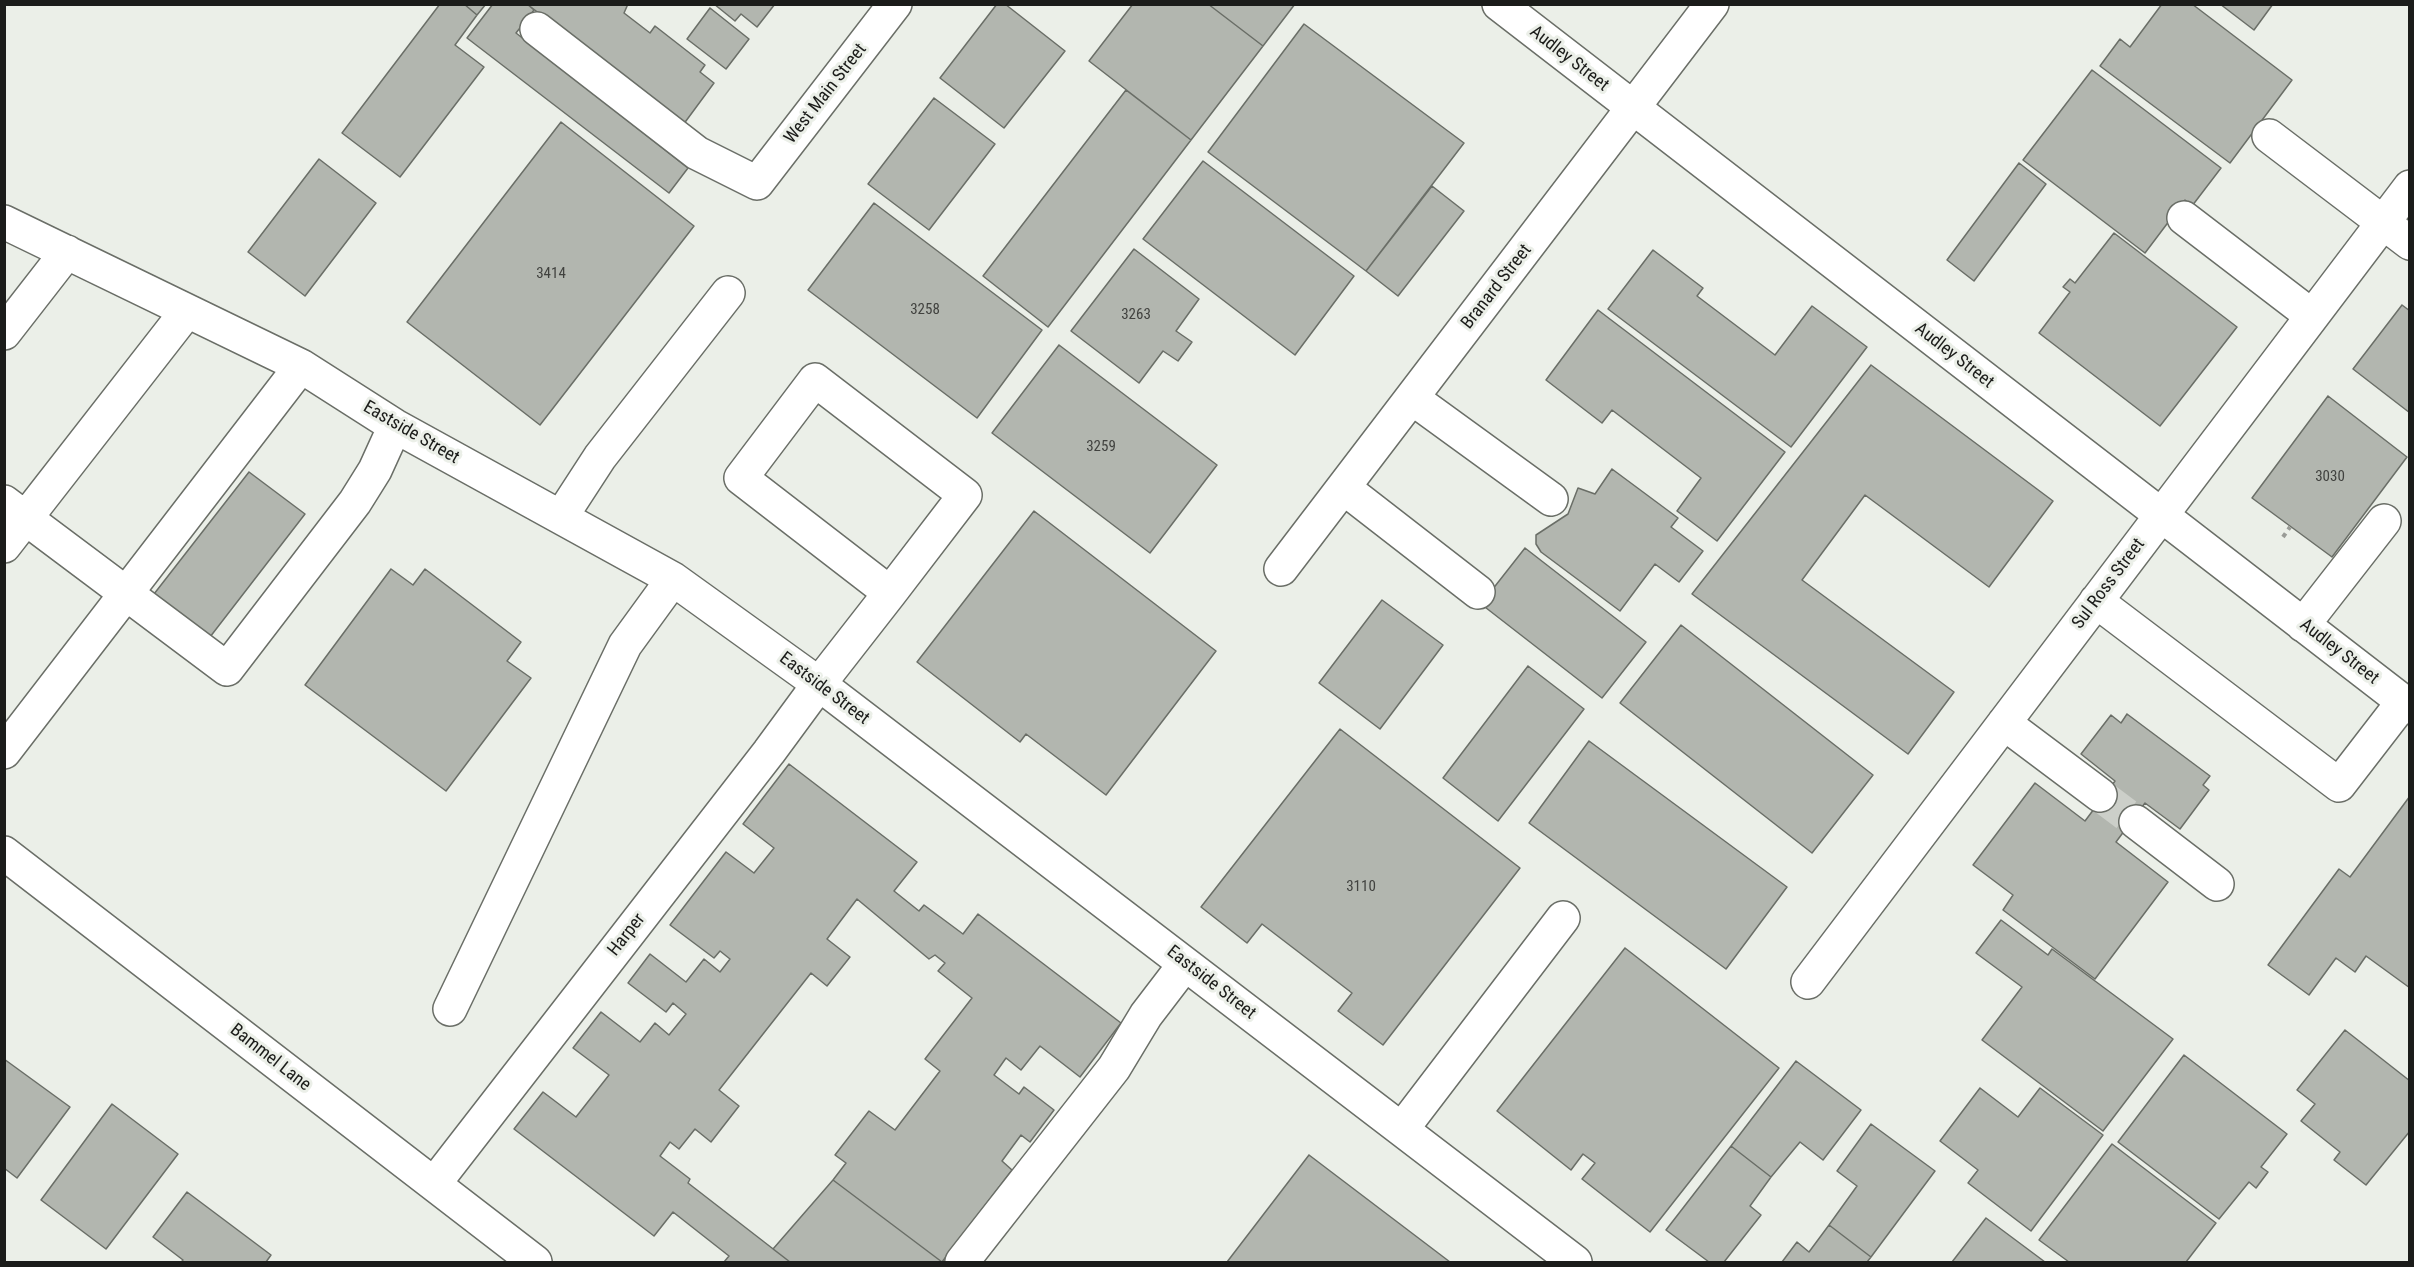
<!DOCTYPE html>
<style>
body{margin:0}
#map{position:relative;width:2414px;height:1267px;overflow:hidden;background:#ebefe8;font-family:"Roboto Condensed",sans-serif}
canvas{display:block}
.frame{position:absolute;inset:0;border:6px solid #1b1c1a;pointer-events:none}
</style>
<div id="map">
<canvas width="2414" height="1267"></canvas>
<div class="frame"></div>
</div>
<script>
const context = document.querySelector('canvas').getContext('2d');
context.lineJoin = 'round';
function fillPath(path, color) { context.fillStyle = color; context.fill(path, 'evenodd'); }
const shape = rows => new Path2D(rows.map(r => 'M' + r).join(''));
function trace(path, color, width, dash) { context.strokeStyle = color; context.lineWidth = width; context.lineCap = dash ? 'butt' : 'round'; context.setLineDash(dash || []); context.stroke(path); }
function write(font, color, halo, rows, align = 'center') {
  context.font = font + ' "Roboto Condensed",sans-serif'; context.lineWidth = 6; context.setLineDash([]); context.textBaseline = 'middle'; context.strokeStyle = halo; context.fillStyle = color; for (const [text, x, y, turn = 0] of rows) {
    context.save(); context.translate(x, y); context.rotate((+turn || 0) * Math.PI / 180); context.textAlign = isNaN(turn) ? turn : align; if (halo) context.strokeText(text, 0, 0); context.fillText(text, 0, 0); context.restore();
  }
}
const building = shape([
 [440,4,464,4,477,15,455,45,484,67,400,177,342,133,440,4],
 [464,4,486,4,477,15,464,4],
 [493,4,527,4,534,10,516,33,688,168,669,193,467,38,493,4],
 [527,4,628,4,624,13,650,33,655,26,705,65,700,72,714,83,683,125,527,4],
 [714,4,775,4,757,27,741,14,735,21,714,4],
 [997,4,1005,4,1065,51,1004,128,940,78,997,4],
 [1133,4,1208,4,1263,46,1191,140,1089,61,1133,4],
 [1208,4,1295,4,1263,46,1208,4],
 [2162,4,2192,4,2292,80,2230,163,2100,66,2120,39,2130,47,2162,4],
 [2220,4,2273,4,2254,30,2220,4],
 [710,8,749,39,726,69,687,39,710,8],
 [1304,24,1464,143,1366,271,1208,152,1304,24],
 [2092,70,2221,168,2192,206,2185,200,2145,253,2023,160,2092,70],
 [1126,90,1191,140,1048,327,983,276,1126,90],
 [934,98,995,144,929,230,868,184,934,98],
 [561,122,694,226,540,425,407,322,561,122],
 [319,159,376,203,305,296,248,252,319,159],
 [1203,161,1354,276,1295,355,1143,239,1203,161],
 [2019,163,2046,184,1974,281,1947,260,2019,163],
 [1432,186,1464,211,1398,296,1366,271,1432,186],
 [874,203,1042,330,977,418,808,290,874,203],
 [2114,233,2237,327,2160,426,2039,333,2070,292,2063,287,2070,279,2075,283,2114,233],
 [1134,249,1199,299,1176,331,1192,342,1178,361,1163,351,1139,383,1071,331,1134,249],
 [1653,250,1703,288,1697,296,1775,355,1812,306,1867,347,1791,447,1608,309,1653,250],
 [2402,305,2410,311,2410,413,2353,369,2402,305],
 [1598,310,1785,452,1717,541,1677,511,1701,478,1612,410,1602,423,1546,380,1598,310],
 [1059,345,1217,465,1150,553,992,433,1059,345],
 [1871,365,2053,501,1989,587,1865,495,1802,580,1954,692,1908,754,1692,594,1871,365],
 [2328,396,2407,457,2332,557,2252,498,2328,396],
 [1612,469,1678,518,1671,527,1703,551,1679,582,1655,564,1620,611,1541,552,1536,544,1536,535,1568,514,1578,488,1595,494,1612,469],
 [249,472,305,514,210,637,154,594,249,472],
 [1034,511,1216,651,1106,795,1026,734,1020,742,917,662,1034,511],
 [1525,548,1646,642,1602,698,1481,604,1525,548],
 [391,569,413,585,425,569,521,642,507,661,531,678,446,791,305,685,391,569],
 [1382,600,1443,645,1380,729,1319,683,1382,600],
 [1681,625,1873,775,1812,853,1620,703,1681,625],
 [1528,666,1584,709,1498,821,1443,778,1528,666],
 [2127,714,2210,776,2203,785,2209,790,2180,829,2145,803,2116,842,2168,882,2095,979,2003,910,2013,895,1973,865,2035,783,2085,821,2115,781,2081,754,2111,715,2121,723,2127,714],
 [1340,729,1520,868,1383,1045,1338,1011,1352,993,1262,924,1247,943,1201,907,1340,729],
 [1589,741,1787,887,1726,969,1529,823,1589,741],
 [789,764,917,862,894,891,919,911,924,905,963,934,978,914,1121,1023,1080,1077,1040,1046,1021,1070,1006,1058,994,1075,1019,1094,1024,1087,1054,1110,1030,1142,1021,1135,1002,1161,1012,1170,942,1262,833,1180,846,1163,835,1155,869,1111,895,1130,940,1071,925,1059,972,998,938,971,945,963,935,955,929,959,857,899,827,939,850,957,827,986,811,973,719,1090,739,1106,711,1142,695,1129,679,1149,670,1142,660,1156,690,1179,688,1183,790,1262,724,1262,729,1256,673,1212,654,1236,514,1129,543,1092,576,1117,609,1075,573,1048,601,1012,640,1042,655,1023,669,1035,686,1014,673,1003,666,1012,628,983,650,954,686,982,704,959,720,972,730,959,720,951,714,958,670,925,726,852,754,873,774,848,743,824,789,764],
 [2410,796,2410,988,2366,956,2355,972,2336,958,2309,995,2268,965,2339,869,2350,877,2410,796],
 [2001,920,2048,955,2052,949,2173,1039,2103,1131,1982,1040,2022,987,1976,953,2001,920],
 [1625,948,1779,1068,1650,1232,1582,1179,1595,1163,1583,1154,1571,1170,1497,1111,1625,948],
 [2345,1030,2410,1081,2410,1131,2366,1185,2334,1160,2340,1152,2301,1121,2315,1104,2297,1090,2345,1030],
 [2184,1055,2287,1134,2261,1167,2268,1172,2256,1188,2249,1182,2219,1219,2118,1142,2184,1055],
 [4,1059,70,1107,17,1178,4,1168,4,1059],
 [1796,1061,1861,1110,1823,1160,1800,1142,1771,1177,1731,1146,1796,1061],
 [1980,1088,2018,1117,2040,1088,2103,1135,2031,1231,1968,1183,1978,1170,1940,1141,1980,1088],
 [112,1104,178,1154,106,1249,41,1200,112,1104],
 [1871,1124,1935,1171,1871,1257,1829,1225,1857,1186,1837,1171,1871,1124],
 [2112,1144,2216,1223,2186,1262,2069,1262,2039,1240,2112,1144],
 [1731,1146,1771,1177,1750,1206,1761,1215,1724,1262,1709,1262,1666,1230,1731,1146],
 [1309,1155,1450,1262,1227,1262,1309,1155],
 [833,1180,942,1262,790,1262,773,1249,833,1180],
 [187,1192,271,1255,266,1262,181,1262,183,1260,153,1237,187,1192],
 [1986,1218,2045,1262,1952,1262,1986,1218],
 [1829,1225,1871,1257,1867,1262,1782,1262,1797,1242,1809,1252,1829,1225]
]);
const minorTunnel = shape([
 [2100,795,2136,822]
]);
const path = shape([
 [2283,537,2290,527]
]);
const minor = shape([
 [1499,4,2410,707],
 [537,29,697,153,757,183,895,4],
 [2269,136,2410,243],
 [2184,218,2312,316],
 [4,222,301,366,395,426,673,579,819,684,1575,1262],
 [4,333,67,252],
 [1412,398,1551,499],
 [1344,488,1478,592],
 [4,502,227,669,355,502,375,470,395,426],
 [561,517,600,457,728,293],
 [4,546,187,311],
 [1281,569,1712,4],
 [2096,601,2339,785,2403,702],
 [2303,625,2384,521],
 [2004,723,2100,795],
 [4,752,301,366],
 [2136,822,2217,884],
 [4,853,535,1262],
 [1808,982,2410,187],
 [450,1009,625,645,673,579],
 [1402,1129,1563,918],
 [434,1184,769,752,819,684,890,593,965,495,815,380,741,478,890,593],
 [962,1262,1114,1068,1146,1015,1185,964]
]);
const numberNames = [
 ["3414",551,274],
 ["3258",925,310],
 ["3263",1136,315],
 ["3259",1101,447],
 ["3030",2330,477],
 ["3110",1361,887]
];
const streetNames = [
 ["Audley Street",1569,59,38],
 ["West Main Street",826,94,-52],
 ["Branard Street",1497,287,-52],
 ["Audley Street",1954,356,38],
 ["Eastside Street",411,433,30],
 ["Sul Ross Street",2109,584,-53],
 ["Audley Street",2339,652,38],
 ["Eastside Street",824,689,37],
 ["Harper",627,935,-52],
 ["Eastside Street",1211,983,38],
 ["Bammel Lane",270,1058,38]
];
fillPath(building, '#b2b6af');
trace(building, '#6a6e67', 1.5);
trace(minorTunnel, '#cccfc9', 33, [33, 16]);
trace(minor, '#6a6e67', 36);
trace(path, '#999b96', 4, [4.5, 4.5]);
trace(minor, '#fff', 33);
write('15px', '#41423f', null, numberNames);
write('18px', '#1b1c1a', '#ebefe8', streetNames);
</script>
